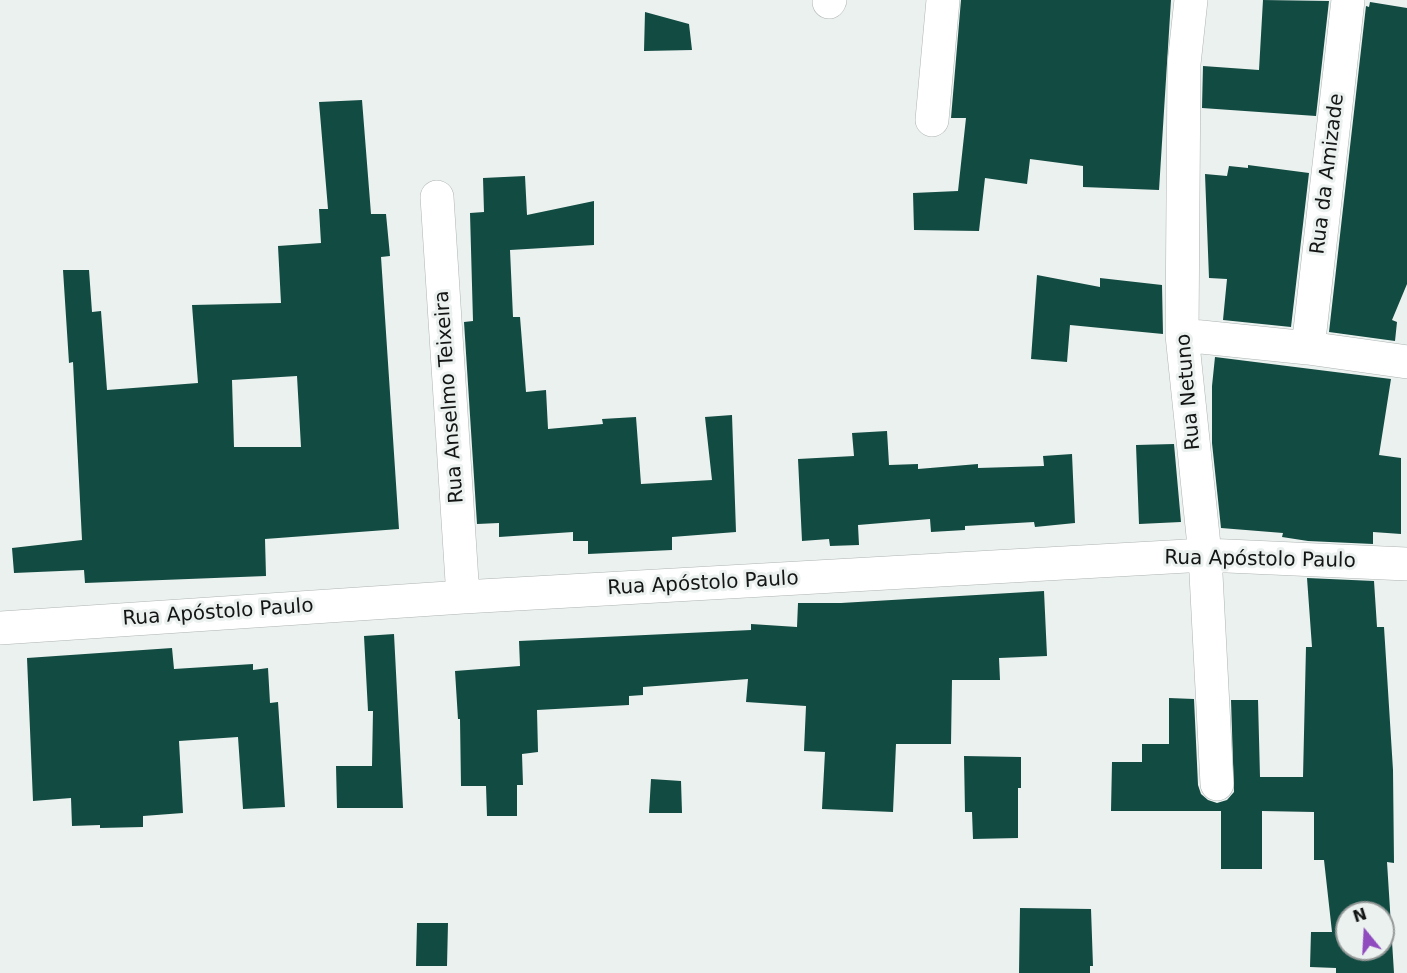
<!DOCTYPE html>
<meta charset="utf-8">
<style>
body{margin:0}
#map{position:relative;width:1407px;height:973px;overflow:hidden;background:#ebf1ef;font-family:"DejaVu Sans",sans-serif}
canvas{display:block}
.north{position:absolute;left:1335px;top:901px;width:60px;height:60px;box-sizing:border-box;background:#ebf1ef;border:2px solid #959998;border-radius:50%;rotate:342deg;font-size:16px;font-weight:700;line-height:24px;text-align:center;color:#141616}
.north::after{content:'';display:block;margin:auto;width:21px;height:27px;background:#904bbf;clip-path:polygon(50% 0,100% 100%,50% 72%,0 100%)}
</style>
<div id="map">
<canvas width="1407" height="973"></canvas>
<div class="north">N</div>
</div>
<script>
const context = document.querySelector('canvas').getContext('2d');
context.lineJoin = 'round';
function fillPath(path, color) { context.fillStyle = color; context.fill(path, 'evenodd'); }
const shape = rows => new Path2D(rows.map(r => 'M' + r).join(''));
function trace(path, color, width, dash) { context.strokeStyle = color; context.lineWidth = width; context.lineCap = dash ? 'butt' : 'round'; context.setLineDash(dash || []); context.stroke(path); }
function write(font, color, halo, rows, align = 'center') {
  context.font = font + ' "DejaVu Sans",sans-serif'; context.lineWidth = 6; context.setLineDash([]); context.textBaseline = 'middle'; context.strokeStyle = halo; context.fillStyle = color; for (const [text, x, y, turn = 0] of rows) {
    context.save(); context.translate(x, y); context.rotate((+turn || 0) * Math.PI / 180); context.textAlign = isNaN(turn) ? turn : align; if (halo) context.strokeText(text, 0, 0); context.fillText(text, 0, 0); context.restore();
  }
}
const building = shape([
 [961,0,1171,0,1159,190,1083,187,1083,166,1030,159,1027,184,985,178,979,231,914,230,913,193,958,191,966,118,951,118],
 [1263,0,1329,1,1316,116,1202,108,1203,66,1259,70],
 [1370,2,1407,8,1407,284,1392,320,1397,322,1395,341,1329,332,1366,6,1369,7],
 [645,12,689,24,692,50,644,51],
 [362,100,371,214,386,214,390,256,381,257,399,529,265,539,266,576,85,583,84,570,14,573,12,548,82,540,73,362,69,363,63,270,89,270,92,312,101,311,107,390,198,383,192,305,281,303,278,246,321,243,319,209,328,209,319,102],
 [297,376,301,447,234,447,232,380],
 [1248,165,1309,173,1291,327,1223,320,1227,279,1209,278,1205,174,1227,176,1229,166,1248,168],
 [525,176,527,215,594,201,594,245,510,250,513,317,520,317,526,392,546,390,548,429,603,424,602,419,636,417,641,484,712,480,705,417,732,415,736,532,672,537,672,550,588,554,588,541,573,541,573,532,499,537,499,523,477,524,464,322,473,321,470,213,484,212,483,178],
 [1037,275,1100,287,1100,278,1162,285,1163,334,1070,325,1067,362,1031,359],
 [1215,357,1391,379,1379,455,1401,458,1401,534,1373,532,1373,544,1308,541,1282,537,1283,533,1221,528,1212,443,1212,386],
 [887,431,889,465,918,464,918,469,978,464,978,468,1044,466,1043,456,1072,454,1075,523,1035,527,1034,522,965,526,965,530,931,532,930,519,858,525,859,545,830,546,829,539,802,541,798,459,854,456,852,433],
 [1174,444,1181,522,1139,524,1136,445],
 [1307,578,1374,581,1377,627,1384,627,1393,770,1394,863,1387,862,1394,973,1336,973,1336,968,1310,967,1311,932,1332,932,1324,860,1314,860,1314,812,1262,811,1262,869,1221,869,1221,811,1111,811,1112,762,1142,762,1142,744,1169,744,1169,698,1194,699,1198,785,1201,794,1208,800,1217,803,1227,800,1234,792,1231,700,1258,700,1260,777,1303,777,1306,647,1312,647],
 [1347,913,1383,913,1383,949,1347,949],
 [1044,591,1047,656,999,658,1000,680,952,680,951,744,896,744,893,812,822,809,825,752,804,751,806,706,746,702,748,679,643,687,643,695,629,696,629,705,537,710,538,752,522,754,523,785,517,785,517,816,487,816,486,786,461,786,460,719,458,719,455,671,520,666,519,641,751,630,751,624,797,627,798,603,841,603],
 [394,634,403,808,337,808,336,766,372,766,373,711,368,711,364,636],
 [172,648,174,669,253,664,253,670,268,668,270,703,278,702,285,807,243,809,238,737,179,741,183,813,143,816,143,827,100,828,100,825,72,826,71,798,33,801,27,658],
 [964,756,1021,757,1021,788,1018,788,1018,838,973,839,972,812,965,812],
 [651,779,681,781,682,813,649,813],
 [1020,908,1091,909,1093,966,1090,966,1090,973,1019,973],
 [417,923,448,923,447,966,416,966]
]);
const minor = shape([
 [1191,0,1184,64,1182,335,1205,555,1217,784],
 [829,2,830,0],
 [932,120,943,0],
 [437,197,463,597],
 [1182,335,1308,348,1407,362],
 [1308,348,1348,0],
 [0,628,463,597,1205,555,1407,564]
]);
const streetNames = [
 ["Rua da Amizade",1328,174,-83],
 ["Rua Netuno",1189,392,-95],
 ["Rua Anselmo Teixeira",450,397,-94],
 ["Rua Apóstolo Paulo",1260,560,1],
 ["Rua Apóstolo Paulo",703,584,-3],
 ["Rua Apóstolo Paulo",218,613,-4]
];
fillPath(building, '#124b42');
trace(minor, '#aeb4b3', 34);
trace(minor, '#fff', 33);
write('20px', '#141616', '#ebf1ef', streetNames);
</script>
